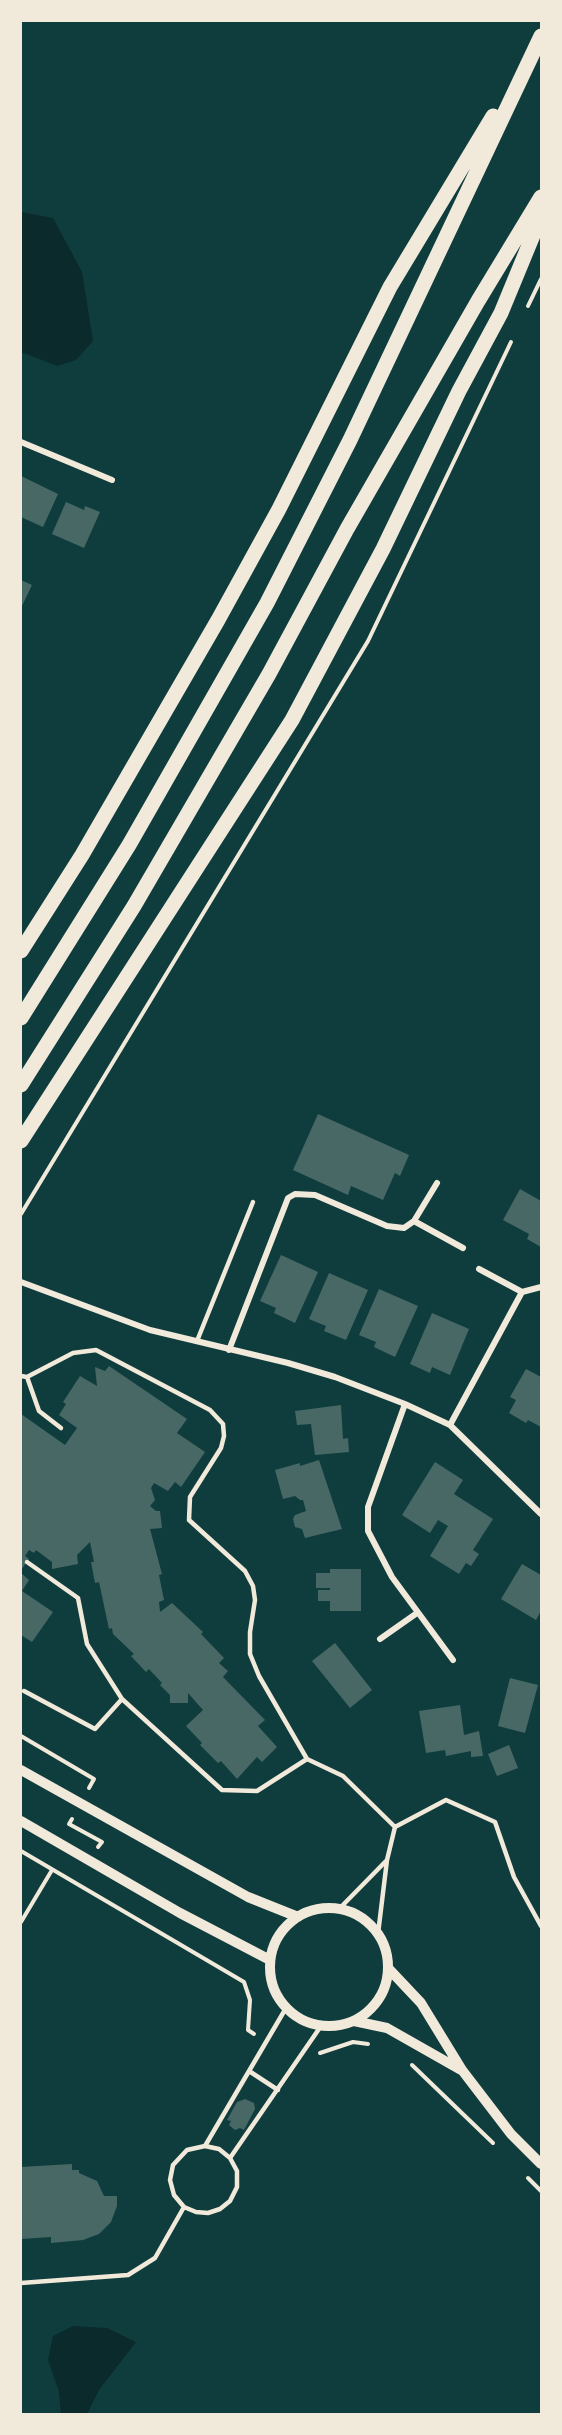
<!DOCTYPE html>
<style>
body{margin:0}
#map{position:relative;width:562px;height:2435px;overflow:hidden;background:#0f3d3e;font-family:Cabin,sans-serif}
canvas{display:block}
.frame{position:absolute;inset:0;border:22px solid #f1e9da;pointer-events:none}
</style>
<div id="map">
<canvas width="562" height="2435"></canvas>
<div class="frame"></div>
</div>
<script>
const context = document.querySelector('canvas').getContext('2d');
context.lineJoin = 'round';
function fillPath(path, color) { context.fillStyle = color; context.fill(path, 'evenodd'); }
const shape = rows => new Path2D(rows.map(r => 'M' + r).join(''));
function trace(path, color, width, dash) { context.strokeStyle = color; context.lineWidth = width; context.lineCap = dash ? 'butt' : 'round'; context.setLineDash(dash || []); context.stroke(path); }
const water = shape([
 [21,212,53,218,82,272,93,341,76,360,57,366,21,352],
 [73,2326,107,2328,136,2342,99,2390,87,2414,61,2414,59,2392,48,2360,53,2336]
]);
const building = shape([
 [21,476,58,494,43,527,21,517],
 [66,502,84,510,85,506,100,512,84,548,52,534],
 [21,580,32,585,21,608],
 [318,1114,409,1155,400,1176,395,1173,383,1200,351,1186,348,1195,293,1170],
 [520,1189,541,1201,541,1247,527,1239,529,1234,503,1220],
 [281,1255,318,1272,295,1323,274,1313,276,1308,260,1301],
 [329,1273,368,1290,346,1340,324,1331,326,1326,309,1319],
 [379,1289,418,1306,395,1357,374,1347,376,1342,359,1335],
 [432,1313,469,1329,450,1375,432,1367,430,1373,410,1364],
 [109,1366,187,1419,177,1433,205,1452,181,1487,175,1482,168,1491,154,1483,151,1488,155,1500,150,1506,156,1511,160,1511,162,1528,150,1529,162,1574,159,1575,164,1600,159,1602,160,1612,172,1603,203,1632,201,1634,224,1658,219,1663,228,1671,223,1677,265,1720,258,1726,277,1747,262,1762,257,1757,237,1779,221,1761,218,1763,200,1745,202,1743,186,1726,203,1710,188,1693,188,1703,170,1703,170,1695,160,1685,162,1683,149,1669,146,1672,131,1656,134,1654,113,1634,112,1628,109,1629,99,1582,95,1583,91,1562,94,1562,90,1542,77,1555,78,1564,52,1569,52,1562,36,1550,34,1553,29,1550,25,1556,29,1559,21,1570,21,1414,65,1445,77,1428,59,1415,66,1404,63,1402,80,1376,97,1386,95,1367,105,1371],
 [526,1369,541,1377,541,1427,528,1420,526,1423,509,1413,516,1400,510,1397],
 [341,1405,343,1439,348,1438,349,1452,315,1455,311,1424,297,1425,295,1411],
 [319,1460,342,1529,305,1538,302,1529,295,1527,293,1519,295,1515,306,1511,303,1500,300,1500,295,1496,283,1499,275,1470,300,1463,300,1466],
 [435,1462,463,1480,454,1494,493,1519,473,1550,479,1554,471,1566,466,1563,459,1574,430,1556,448,1526,438,1520,430,1533,402,1515],
 [522,1564,541,1575,541,1611,536,1620,501,1599],
 [330,1569,361,1569,361,1611,330,1611,330,1601,318,1601,318,1590,330,1590,330,1588,316,1588,316,1573,330,1573],
 [21,1573,29,1580,22,1591,53,1612,32,1642,21,1635],
 [335,1643,372,1690,350,1708,312,1661],
 [510,1678,538,1685,525,1733,498,1726],
 [460,1705,464,1735,479,1731,483,1756,471,1757,471,1751,446,1756,445,1750,426,1753,419,1711],
 [509,1745,518,1768,497,1776,488,1754],
 [245,2099,254,2103,255,2109,244,2130,240,2128,235,2130,229,2125,231,2121,227,2120,237,2102],
 [72,2164,72,2170,79,2170,79,2173,97,2181,104,2196,117,2196,117,2206,111,2222,99,2234,83,2240,51,2243,51,2237,21,2239,21,2167]
]);
const path = shape([
 [528,306,541,279],
 [21,1214,368,641,511,342],
 [21,1736,94,1779,89,1788],
 [72,1819,69,1824,102,1842,98,1847],
 [21,1851,244,1982,250,2000,248,2030,254,2034],
 [21,1922,52,1870],
 [320,2053,353,2042,368,2044],
 [412,2065,493,2143],
 [528,2178,541,2191]
]);
const service = shape([
 [197,1341,253,1202],
 [21,1376,27,1377,73,1353,96,1350,210,1410,223,1424,224,1436,221,1448,190,1497,189,1520,245,1571,253,1586,255,1600,250,1632,250,1654,259,1676,307,1759,343,1776,395,1827],
 [27,1377,39,1411,61,1428],
 [27,1562,78,1598,87,1644,122,1699,222,1790,257,1791,307,1759],
 [24,1691,95,1729,122,1699],
 [387,1860,395,1827,446,1800,495,1822,514,1877,541,1926],
 [339,1909,387,1860,378,1934],
 [249,2071,278,2090],
 [205,2146,219,2149,230,2158,237,2171,237,2187,230,2201,220,2209,208,2213,196,2212,184,2207,174,2195,170,2180,173,2165,187,2150,205,2146,286,2008],
 [230,2158,321,2026],
 [21,2283,128,2275,155,2258,184,2207]
]);
const minor = shape([
 [21,442,112,480],
 [414,1221,437,1183],
 [479,1269,522,1292],
 [21,1282,150,1330,288,1363,335,1377,405,1404,450,1425,541,1514],
 [229,1350,288,1198,295,1194,315,1195,387,1226,404,1228,414,1221,463,1248],
 [405,1404,368,1507,368,1531,392,1577,453,1660],
 [450,1425,522,1292,541,1287],
 [380,1639,417,1613]
]);
const tertiary = shape([
 [21,1770,248,1897,298,1917],
 [21,1821,180,1913,270,1960],
 '270 1967a59 59 0 1 1 118 0a59 59 0 1 1-118 0Z',
 [388,1968,421,2003,462,2070,511,2134,541,2164],
 [354,2021,387,2028,461,2070]
]);
const primary = shape([
 [21,951,82,855,218,620,279,509,390,287,493,116],
 [21,1018,129,845,267,603,350,440,541,36],
 [21,1085,134,906,269,674,347,529,478,301,541,197],
 [21,1141,292,720,383,549,459,391,501,313,541,216]
]);
fillPath(water, '#0a2a2b');
fillPath(building, '#486865');
trace(path, '#f1e9da', 4);
trace(service, '#f1e9da', 4.5);
trace(minor, '#f1e9da', 6);
trace(tertiary, '#f1e9da', 10);
trace(primary, '#f1e9da', 15);
</script>
